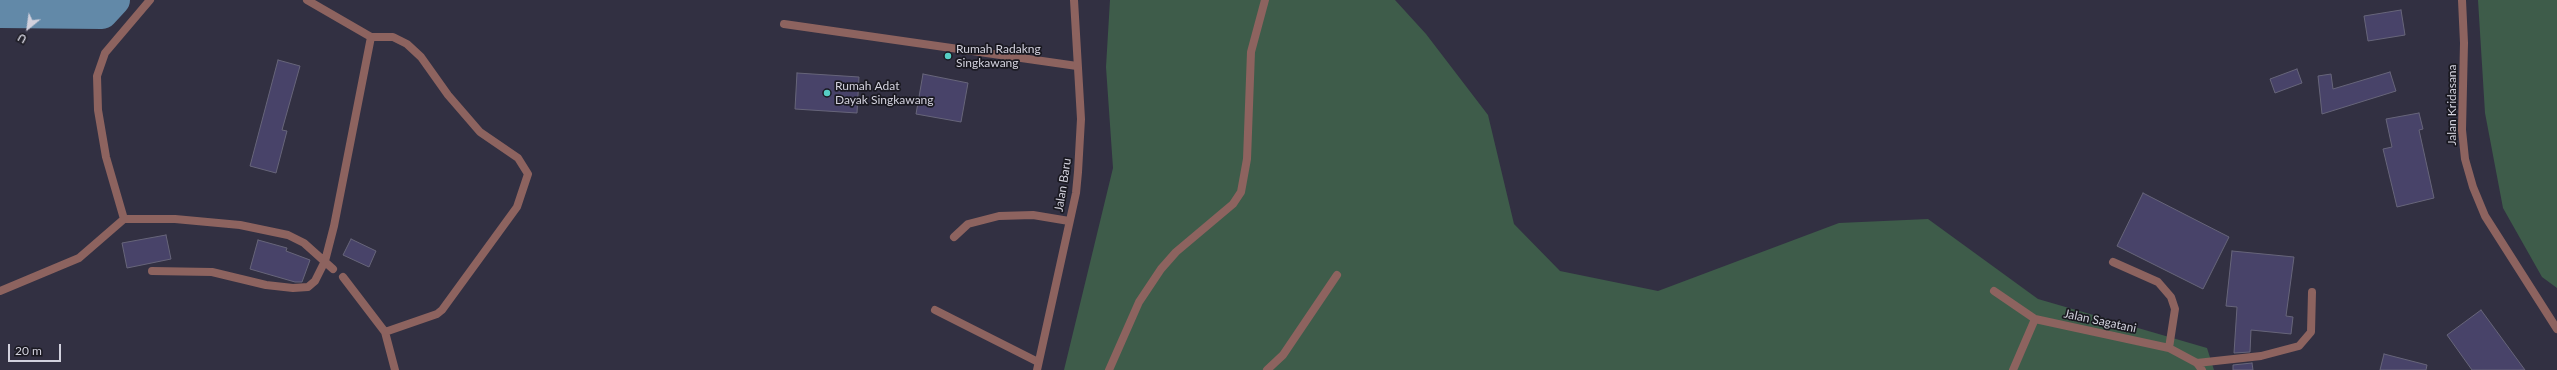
<!DOCTYPE html>
<style>
body{margin:0}
#map{position:relative;width:2557px;height:370px;overflow:hidden;background:#323042;font-family:Lato,sans-serif}
canvas{display:block}
.north{position:absolute;left:8px;top:8px;width:40px;height:40px;-webkit-text-stroke:3px #1a1921;paint-order:stroke;rotate:209deg;font-size:11px;font-weight:700;line-height:16px;text-align:center;color:#d2d1dd}
.north::after{content:'';display:block;margin:auto;width:14px;height:18px;background:#d2d1dd;clip-path:polygon(50% 0,100% 100%,50% 72%,0 100%)}
.scale{position:absolute;left:8px;top:344px;width:53px;height:18px;box-sizing:border-box;border:2px solid #d2d1dd;border-top:0;padding-left:5px;font-size:12px;line-height:14px;white-space:nowrap;color:#d2d1dd;-webkit-text-stroke:3px #1a1921;paint-order:stroke}
</style>
<div id="map">
<canvas width="2557" height="370"></canvas>
<div class="north">U</div>
<div class="scale">20 m</div>
</div>
<script>
const context = document.querySelector('canvas').getContext('2d');
context.lineJoin = 'round';
function fillPath(path, color) { context.fillStyle = color; context.fill(path, 'evenodd'); }
const shape = rows => new Path2D(rows.map(r => 'M' + r).join(''));
function trace(path, color, width, dash) { context.strokeStyle = color; context.lineWidth = width; context.lineCap = dash ? 'butt' : 'round'; context.setLineDash(dash || []); context.stroke(path); }
function write(font, color, halo, rows, align = 'center') {
  context.font = font + ' Lato,sans-serif'; context.lineWidth = 3.5; context.setLineDash([]); context.textBaseline = 'middle'; context.strokeStyle = halo; context.fillStyle = color; for (const [text, x, y, turn = 0] of rows) {
    context.save(); context.translate(x, y); context.rotate((+turn || 0) * Math.PI / 180); context.textAlign = isNaN(turn) ? turn : align; if (halo) context.strokeText(text, 0, 0); context.fillText(text, 0, 0); context.restore();
  }
}
const green = shape([
 [1110,0,1395,0,1426,34,1488,115,1514,224,1560,271,1658,291,1839,223,1928,219,2038,299,2207,348,2214,370,1064,370,1113,168,1106,67],
 [2478,0,2557,0,2557,288,2542,277,2503,208,2485,113]
]);
const river = shape([
 [0,12,102,13,114,0]
]);
const building = shape([
 [2401,10,2405,35,2368,41,2364,16,2401,10],
 [278,60,300,66,282,130,287,131,276,173,250,166,278,60],
 [2297,69,2302,83,2275,93,2270,79,2297,69],
 [2390,72,2396,91,2322,114,2318,76,2331,74,2333,89,2390,72],
 [797,73,859,77,857,113,795,109,797,73],
 [923,74,968,83,961,122,916,114,923,74],
 [2419,113,2423,129,2419,130,2434,198,2397,207,2383,149,2392,147,2386,119,2419,113],
 [2143,193,2229,237,2203,289,2117,246,2143,193],
 [166,235,171,259,127,268,122,243,166,235],
 [351,239,376,251,369,267,343,255,351,239],
 [258,240,287,248,286,251,310,260,302,282,295,282,250,269,258,240],
 [2232,251,2294,257,2286,316,2293,317,2291,334,2251,330,2250,352,2234,353,2237,307,2226,306,2232,251],
 [2481,310,2525,370,2472,370,2447,335,2481,310],
 [2384,354,2427,365,2426,370,2380,370,2384,354],
 [2252,363,2253,370,2233,370,2233,365,2252,363]
]);
const service = shape([
 [307,0,371,37,393,37,407,44,421,57,448,95,480,132,518,158,528,174,517,207,442,310,437,314,385,332],
 [784,24,1077,66],
 [124,219,106,157,98,110,97,76,105,53,150,0],
 [954,237,968,224,999,216,1033,215,1069,221],
 [2113,262,2158,282,2171,297,2175,309,2169,348],
 [152,271,212,272,266,285,293,288,308,287,315,281,325,261,334,226,371,37],
 [343,277,385,332,395,370],
 [0,291,79,258,124,219,175,219,240,225,288,235,304,243,333,269],
 [1994,291,2035,319,2169,348,2197,363,2202,370],
 [2197,363,2261,356,2299,346,2311,332,2312,292],
 [1109,370,1139,302,1161,269,1176,252,1233,204,1241,192,1247,159,1251,52,1265,0],
 [1267,370,1283,355,1337,275],
 [2013,370,2035,319]
]);
const minor = shape([
 [935,310,1038,362],
 [1037,370,1076,193,1078,172,1081,119,1074,0]
]);
const tertiary = shape([
 [2462,0,2464,43,2462,130,2465,159,2473,187,2485,216,2557,329]
]);
const markers = [
 [948,56,4,"#56cec4"],
 [827,93,4,"#56cec4"]
];
const poiNames = [
 ["Rumah Radakng",956,49],
 ["Singkawang",956,63],
 ["Rumah Adat",835,86],
 ["Dayak Singkawang",835,100]
];
const streetNames = [
 ["Jalan Kridasana",2452,105,-90],
 ["Jalan Baru",1063,185,-81],
 ["Jalan Sagatani",2100,321,12]
];
fillPath(green, '#3e5c4a');
trace(river, '#6289a8', 32);
fillPath(building, '#484369');
trace(building, '#67657a', 1);
trace(service, '#8d635f', 8);
trace(minor, '#8d635f', 8);
trace(tertiary, '#8d635f', 8);
for (const [x, y, r, color] of markers) { const dot = new Path2D(); dot.arc(x, y, r, 0, 2 * Math.PI); context.fillStyle = color; context.fill(dot); trace(dot, '#1a1921', 1.5); }
write('12px', '#d2d1dd', '#1a1921', poiNames, 'left');
write('12px', '#d2d1dd', '#1a1921', streetNames);
</script>
